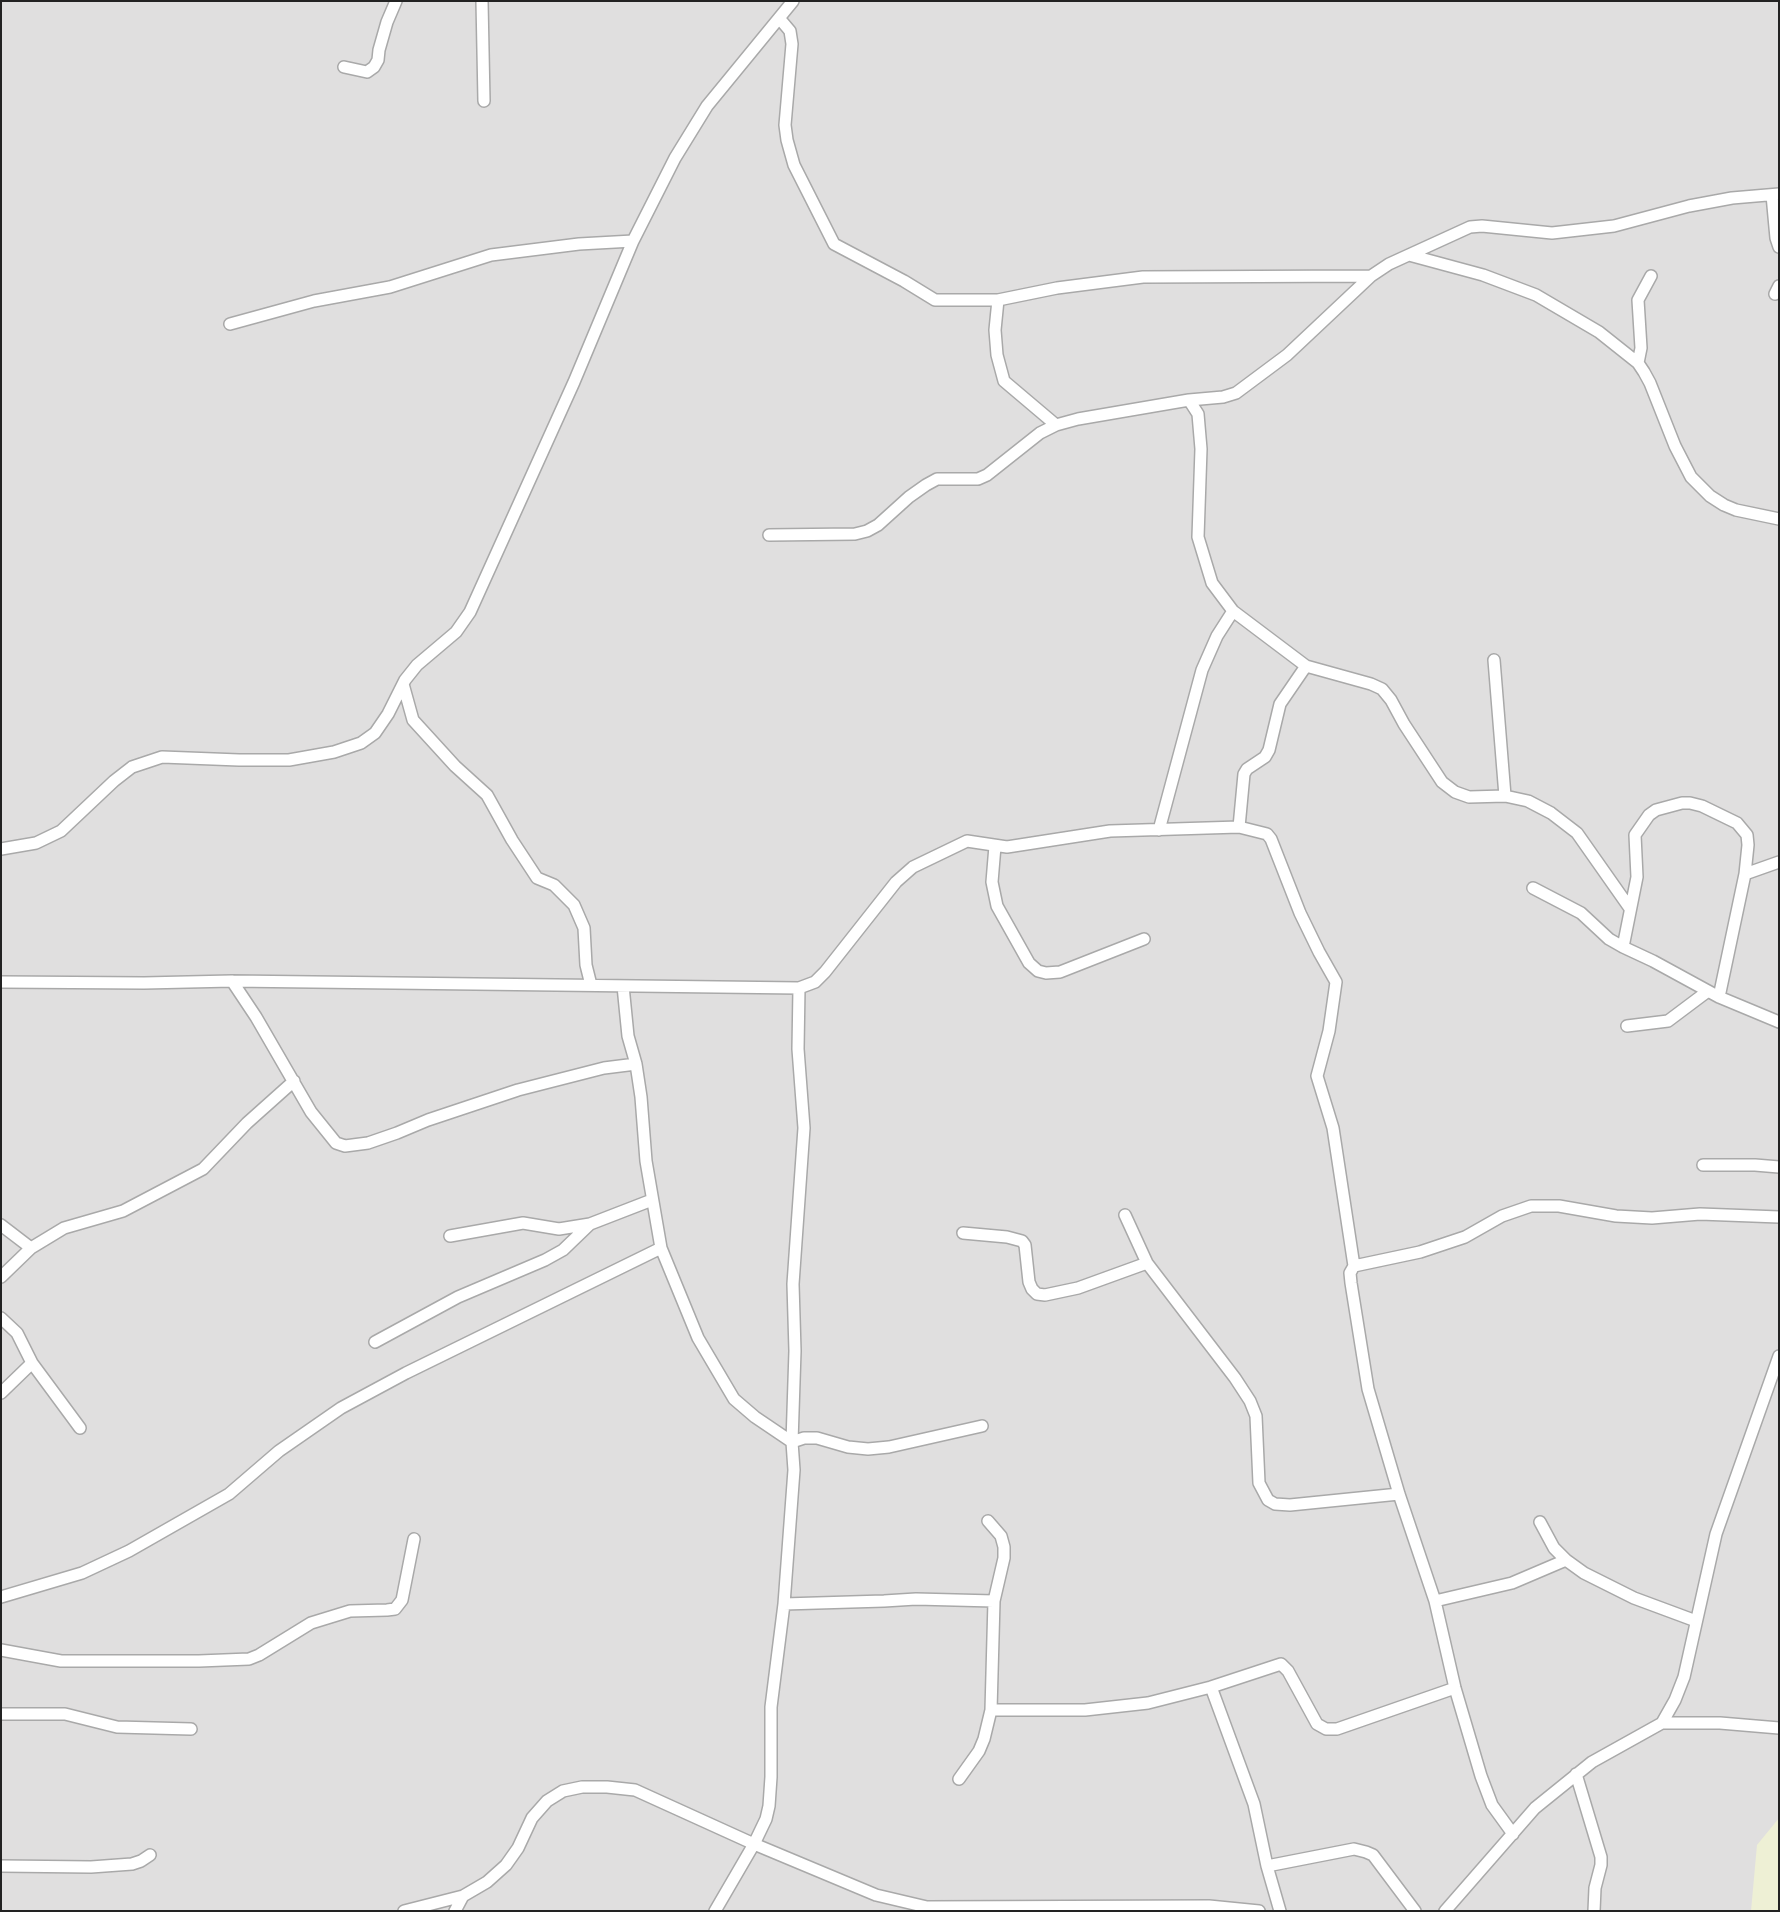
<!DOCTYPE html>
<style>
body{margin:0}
#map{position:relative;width:1780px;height:1912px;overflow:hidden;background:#f2efe9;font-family:Roboto,sans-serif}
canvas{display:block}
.frame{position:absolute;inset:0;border:2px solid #222;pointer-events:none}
</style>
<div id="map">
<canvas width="1780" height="1912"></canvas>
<div class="frame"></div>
</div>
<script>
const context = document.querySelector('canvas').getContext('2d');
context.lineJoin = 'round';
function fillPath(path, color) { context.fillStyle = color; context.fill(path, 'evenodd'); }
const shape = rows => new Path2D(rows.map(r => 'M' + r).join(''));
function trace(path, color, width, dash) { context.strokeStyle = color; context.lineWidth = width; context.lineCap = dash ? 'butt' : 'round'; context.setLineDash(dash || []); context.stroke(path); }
const residential = shape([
 [1,1,1779,1,1779,1911,1,1911]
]);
const farmland = shape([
 [1779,1818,1779,1911,1751,1911,1757,1845]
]);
const minor = shape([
 [482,1,484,101],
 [779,18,790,31,792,44,785,125,787,140,794,165,834,244,904,281,935,300,998,300,1057,288,1143,277,1371,276],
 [344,67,367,72,374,67,378,60,379,50,387,22,396,1],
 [1772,195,1776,238,1779,247],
 [1409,255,1483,275,1536,295,1599,332,1638,363,1644,372,1650,383,1675,446,1691,477,1710,496,1724,505,1736,510,1779,519],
 [1775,294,1779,286],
 [998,300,995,330,997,355,1004,381,1056,425],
 [230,324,314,301,390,287,491,255,579,244,633,241],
 [1638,363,1641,348,1638,300,1651,276],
 [1189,400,1198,414,1201,449,1198,537,1212,583,1233,611,1306,666,1371,684,1382,689,1391,700,1404,724,1442,782,1455,792,1469,797,1505,796,1528,801,1551,813,1577,833,1629,907],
 [769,535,855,534,867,531,878,525,909,497,926,485,937,479,978,479,987,475,1040,433,1056,425,1078,419,1189,400,1223,397,1236,393,1287,355,1371,276,1389,264,1470,227,1482,226,1552,233,1614,226,1689,206,1732,198,1779,194],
 [1494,660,1505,796],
 [403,684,413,720,455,766,487,795,512,840,537,878,554,885,574,905,584,928,586,965,591,985],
 [1239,827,1244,774,1247,769,1265,757,1269,750,1280,704,1306,666],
 [1159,830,1202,670,1217,636,1233,611],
 [995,846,992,882,997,906,1029,963,1038,971,1046,973,1060,972,1144,939],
 [1,849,36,843,61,831,114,781,132,767,162,757,239,760,289,760,334,752,361,743,375,733,388,714,405,680,417,665,456,632,470,612,574,382,633,241,675,158,707,106,793,1],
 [1745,874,1779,862],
 [1533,888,1581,913,1609,939,1623,947,1653,961,1719,997,1779,1022],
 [1623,947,1637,877,1635,835,1649,815,1656,810,1682,803,1690,803,1702,806,1737,823,1747,835,1748,845,1745,874,1719,997],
 [232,981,256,1017,311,1112,336,1143,345,1146,368,1143,397,1133,428,1120,518,1090,604,1068,636,1064],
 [1,982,144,983,232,981,799,988,815,982,825,972,896,882,913,867,967,841,1007,847,1110,831,1239,827,1267,834,1271,839,1300,913,1319,952,1336,982,1329,1031,1317,1076,1333,1128,1354,1266,1350,1273,1351,1283,1368,1389,1399,1494,1435,1601,1455,1688,1481,1776,1492,1805,1513,1834],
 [623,986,628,1036,636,1064,641,1097,646,1161,661,1248,698,1338,734,1399,755,1417,792,1442,804,1438,817,1438,848,1447,868,1449,889,1447,982,1426],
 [1627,1026,1668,1021,1708,991],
 [1703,1165,1755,1165,1779,1167],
 [1125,1215,1147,1263,1235,1378,1250,1401,1256,1416,1259,1483,1268,1500,1275,1504,1290,1505,1399,1494],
 [1,1225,31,1248],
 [963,1233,1007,1237,1022,1241,1025,1245,1029,1282,1032,1289,1037,1294,1045,1295,1078,1288,1147,1263],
 [450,1236,523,1223,559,1229,590,1224,652,1200],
 [1354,1266,1420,1252,1465,1237,1502,1216,1531,1206,1559,1206,1616,1216,1652,1218,1700,1214,1779,1217],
 [1,1277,31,1248,64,1228,123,1211,203,1169,247,1123,294,1081],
 [1,1318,17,1333,32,1363,1,1393],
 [375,1342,458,1297,545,1260,563,1250,590,1224],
 [32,1363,80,1428],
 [1540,1522,1554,1548,1566,1560,1584,1573,1634,1598,1696,1621],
 [1,1597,82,1573,129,1551,229,1494,279,1451,341,1408,406,1373,661,1248],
 [1435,1601,1512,1583,1566,1560],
 [784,1604,884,1601,916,1599,994,1601],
 [1,1650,61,1661,199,1661,249,1659,259,1655,311,1623,350,1611,387,1610,395,1609,402,1600,414,1539],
 [1211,1687,1254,1804,1267,1866,1280,1911],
 [991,1710,1085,1710,1148,1703,1211,1687,1281,1664,1288,1671,1317,1724,1326,1729,1337,1729,1455,1688],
 [1,1714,65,1714,117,1727,191,1729],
 [1662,1723,1720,1723,1779,1728],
 [1576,1774,1601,1857,1601,1865,1595,1888,1594,1911],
 [959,1779,979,1751,984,1739,991,1710,994,1601,1004,1558,1004,1547,1001,1536,988,1521],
 [1,1866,91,1867,132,1864,141,1861,150,1855],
 [1267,1866,1354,1849,1366,1852,1373,1855,1415,1911],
 [404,1911,463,1896,487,1882,506,1865,518,1848,532,1818,547,1801,563,1791,582,1787,607,1787,635,1790,754,1844,876,1895,927,1907,1209,1906,1259,1911],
 [455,1911,463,1896],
 [715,1911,754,1844,766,1819,769,1806,771,1777,771,1707,784,1604,794,1470,792,1442,795,1351,793,1284,804,1128,798,1049,799,988],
 [1445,1911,1535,1808,1592,1762,1662,1723,1675,1700,1684,1677,1716,1534,1779,1356]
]);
fillPath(residential, '#e0dfdf');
fillPath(farmland, '#eef0d5');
trace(minor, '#a9a9a9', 14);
trace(minor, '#fff', 11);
</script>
